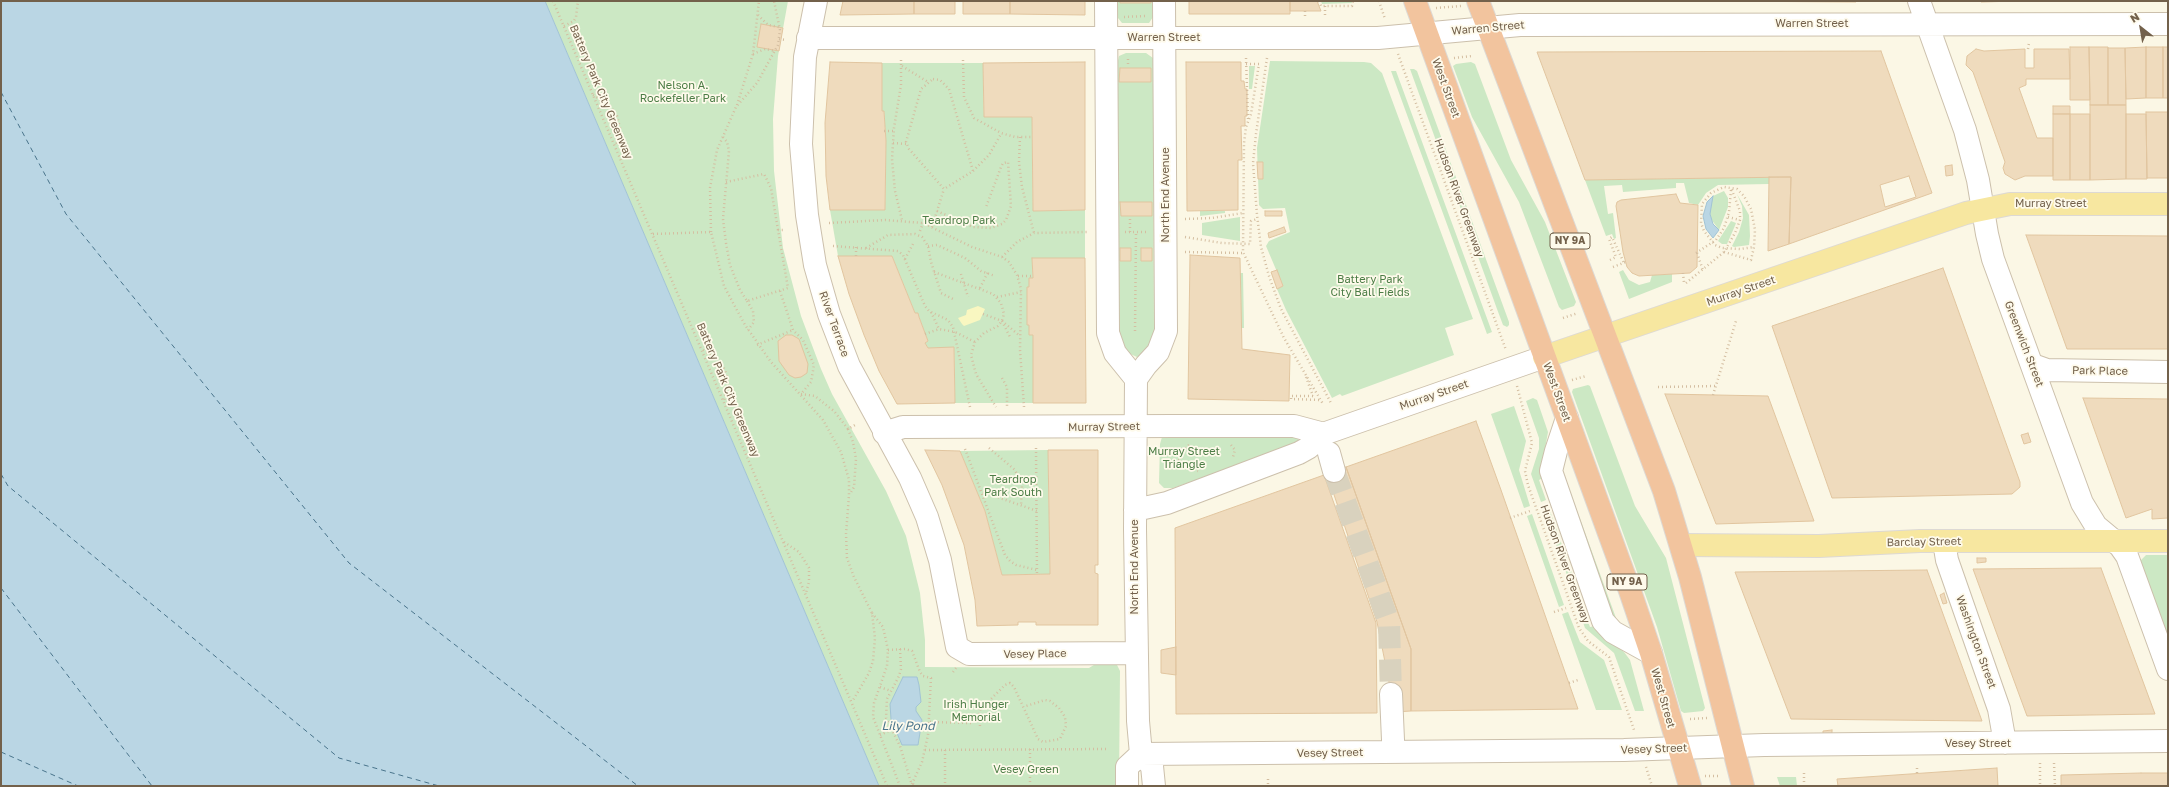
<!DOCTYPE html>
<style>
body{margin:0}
#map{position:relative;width:2169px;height:787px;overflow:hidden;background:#fbf7e5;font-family:"Golos Text",sans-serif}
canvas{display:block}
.frame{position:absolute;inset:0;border:2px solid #73614b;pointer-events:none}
.north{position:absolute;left:2121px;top:8px;width:40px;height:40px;-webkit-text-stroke:3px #fefaeb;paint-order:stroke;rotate:329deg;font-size:11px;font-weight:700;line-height:16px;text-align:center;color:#73614b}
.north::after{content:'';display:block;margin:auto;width:14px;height:18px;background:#73614b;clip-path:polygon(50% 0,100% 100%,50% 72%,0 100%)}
</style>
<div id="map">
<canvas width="2169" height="787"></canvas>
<div class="frame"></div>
<div class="north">N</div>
</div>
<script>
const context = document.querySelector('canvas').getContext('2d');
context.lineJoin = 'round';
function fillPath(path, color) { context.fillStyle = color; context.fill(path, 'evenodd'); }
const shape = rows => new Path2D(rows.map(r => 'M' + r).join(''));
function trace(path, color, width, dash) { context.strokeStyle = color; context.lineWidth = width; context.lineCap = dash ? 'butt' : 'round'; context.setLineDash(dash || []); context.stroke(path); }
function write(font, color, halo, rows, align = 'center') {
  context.font = font + ' "Golos Text",sans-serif'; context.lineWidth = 3.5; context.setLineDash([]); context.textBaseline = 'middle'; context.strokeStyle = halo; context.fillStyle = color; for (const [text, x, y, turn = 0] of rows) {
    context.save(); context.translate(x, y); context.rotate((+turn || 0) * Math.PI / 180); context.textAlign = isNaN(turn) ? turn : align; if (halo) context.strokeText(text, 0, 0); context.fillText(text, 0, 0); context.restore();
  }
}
const green = shape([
 [545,1,788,1,778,56,773,119,774,171,783,248,801,316,821,369,832,394,886,491,906,536,920,593,925,640,925,667,1089,668,1097,663,1116,663,1120,671,1119,784,1111,786,879,786],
 [1117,1,1154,1,1153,17,1149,23,1122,23,1118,18],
 [1321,1,1351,1,1352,3,1322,4],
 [1126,53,1146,53,1153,58,1154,335,1153,340,1141,356,1137,357,1126,352,1118,337,1117,65,1119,56],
 [1270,61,1364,62,1371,63,1382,73,1473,319,1445,328,1454,355,1342,396,1340,394,1332,398,1286,310,1277,289,1283,286,1266,246,1269,241,1290,232,1285,208,1263,209,1259,205,1257,148],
 [1471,62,1475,64,1511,160,1545,222,1576,302,1574,306,1562,310,1559,307,1519,202,1472,117,1453,66,1456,64],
 [882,63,983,63,984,117,1032,117,1033,211,1085,210,1085,258,1032,258,1033,278,1029,278,1029,287,1027,287,1027,325,1029,325,1029,335,1033,335,1033,403,955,403,954,348,928,348,925,343,928,341,919,317,918,313,915,313,892,256,838,256,830,210,885,210,886,141,884,111,882,111],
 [1249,66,1255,66,1252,89,1249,89],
 [1410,69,1414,69,1417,71,1509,322,1509,325,1507,327,1503,325,1497,309],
 [1391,71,1396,71,1492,332,1487,334],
 [1769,177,1769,184,1718,185,1706,193,1698,205,1689,203,1684,183,1676,183,1676,188,1623,192,1622,185,1604,186,1608,214,1613,213,1616,238,1614,239,1612,234,1606,236,1585,180],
 [1724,191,1728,198,1728,207,1719,230,1711,219,1709,208,1713,196],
 [1737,194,1749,215,1750,236,1749,245,1734,247,1732,246,1739,232,1743,218,1742,206],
 [1200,211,1225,211,1225,213,1200,216],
 [1240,217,1240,241,1202,235,1202,223],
 [1731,221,1736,223,1734,228,1727,244,1722,244,1718,241],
 [1623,270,1629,280,1639,285,1650,282,1652,275,1672,274,1672,282,1629,299,1619,272],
 [1240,273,1243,273,1244,328,1241,328],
 [1588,385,1590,386,1635,506,1666,558,1705,708,1703,711,1684,713,1681,711,1657,627,1572,392,1573,389],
 [1533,398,1537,400,1548,432,1542,466,1543,478,1539,480,1546,500,1541,502,1531,474,1539,449,1539,438,1526,401],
 [1514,406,1526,441,1519,470,1530,506,1524,508,1491,414],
 [1292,435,1298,438,1298,443,1295,445,1173,488,1164,488,1159,483,1160,444,1162,437],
 [1048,450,1050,574,1002,575,985,511,960,451],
 [1562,469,1616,618,1614,623],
 [1549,508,1581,599,1576,601,1544,510],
 [1532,514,1564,605,1559,607,1527,516],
 [2146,555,2168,555,2168,648,2140,561],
 [1583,607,1590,627,1595,626,1601,634,1624,652,1630,660,1644,711,1635,711,1614,653,1585,628,1578,608],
 [1568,612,1580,642,1604,660,1622,710,1596,710,1562,614],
 [1777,777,1796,777,1797,786,1780,786]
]);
const sand = shape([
 [978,306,985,309,980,320,964,326,962,324,958,318,966,315,967,310]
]);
const water = shape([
 [1,1,545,1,879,786,1,786,1,1],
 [1713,196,1710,214,1713,224,1719,230,1713,238,1706,229,1703,216,1707,202,1713,196],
 [903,677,917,677,919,685,921,702,916,707,916,711,922,720,918,745,902,745,891,719,890,704,903,677]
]);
const ferry = shape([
 [1,92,66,214,349,563,638,786],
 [1,474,8,486,339,758,439,786],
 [1,588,152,786],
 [1,752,78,786]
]);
const building = shape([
 [843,1,914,1,914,14,840,15,843,1],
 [914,1,955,1,955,14,914,14,914,1],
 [963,1,1010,1,1010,14,963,14,963,1],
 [1010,1,1085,1,1085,15,1010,14,1010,1],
 [1120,1,1151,1,1151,3,1120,3,1120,1],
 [1189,1,1290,1,1290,14,1189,14,1189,1],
 [1290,1,1317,1,1321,11,1290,11,1290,1],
 [1708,1,1857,1,1856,2,1708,1],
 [1981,1,2017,1,1981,2,1981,1],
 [761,24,783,28,779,51,757,47,761,24],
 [2070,47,2089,47,2090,100,2070,100,2070,47],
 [2089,47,2108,47,2108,105,2090,105,2089,47],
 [2146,47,2163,47,2163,98,2146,98,2146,47],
 [2146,47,2146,98,2126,99,2125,48,2146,47],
 [2163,47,2168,47,2168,98,2163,98,2163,47],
 [2108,48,2125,48,2126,105,2108,105,2108,48],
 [1976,49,1984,51,2025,49,2025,68,2034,68,2034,49,2069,49,2070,79,2026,79,2026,85,2019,88,2037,138,2053,138,2053,176,2025,176,2015,180,2005,174,2003,168,2005,162,1973,72,1966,65,1967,56,1976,49],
 [1881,51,1932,193,1789,244,1791,177,1585,180,1537,52,1881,51],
 [830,62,882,63,882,111,884,111,886,141,885,210,830,210,826,176,825,123,830,62],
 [1085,62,1085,210,1033,211,1032,117,984,117,983,63,1085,62],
 [1186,62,1241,62,1241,81,1244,81,1245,89,1247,89,1247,116,1245,116,1245,126,1241,126,1242,160,1238,160,1238,210,1187,211,1186,62],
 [1120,68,1151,68,1151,82,1119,82,1120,68],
 [2090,105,2126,105,2126,179,2090,180,2090,105],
 [2053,106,2070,106,2070,114,2053,114,2053,106],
 [2146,112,2168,112,2168,178,2147,178,2146,112],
 [2053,114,2070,114,2070,180,2053,180,2053,114],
 [2070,114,2090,114,2090,180,2070,180,2070,114],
 [2126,114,2146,114,2147,179,2126,179,2126,114],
 [1257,162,1263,162,1263,179,1258,179,1257,162],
 [1952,165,1953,175,1946,176,1945,166,1952,165],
 [1909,176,1916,197,1885,207,1880,185,1909,176],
 [1769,177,1791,177,1789,244,1768,251,1769,177],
 [1676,194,1680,203,1698,205,1697,267,1690,273,1639,276,1632,273,1627,267,1623,252,1616,206,1617,202,1621,200,1676,194],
 [1120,202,1152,202,1152,216,1121,216,1120,202],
 [1265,211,1282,211,1282,216,1265,216,1265,211],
 [1284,227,1286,232,1269,238,1268,233,1284,227],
 [2026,235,2168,236,2168,349,2067,349,2026,235],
 [1120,248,1131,248,1131,261,1120,261,1120,248],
 [1141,248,1152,248,1152,261,1141,261,1141,248],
 [1190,255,1240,258,1242,349,1290,355,1289,401,1188,399,1190,255],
 [838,256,892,256,915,313,918,313,919,317,928,341,925,343,928,348,954,347,955,403,897,404,879,371,864,335,849,294,838,256],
 [1032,258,1085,258,1086,403,1033,403,1033,335,1029,335,1029,325,1027,325,1027,287,1029,287,1029,278,1033,278,1032,258],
 [1943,268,2020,482,2020,487,2012,494,1832,498,1772,326,1943,268],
 [1277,270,1283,286,1277,289,1271,272,1277,270],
 [786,335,792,335,799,339,808,364,807,373,801,377,795,378,789,375,779,361,778,341,786,335],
 [1665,394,1768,396,1814,521,1716,524,1665,394],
 [2083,398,2168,399,2168,518,2152,519,2152,509,2126,518,2083,398],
 [1476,421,1501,490,1578,709,1411,711,1411,649,1346,467,1476,421],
 [2028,433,2031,442,2024,444,2021,435,2028,433],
 [925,450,960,451,985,511,1002,575,1050,574,1048,450,1098,450,1098,565,1095,565,1095,573,1098,574,1098,625,1036,625,1036,622,1018,622,1018,625,977,626,975,600,964,545,942,485,925,450],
 [1346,467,1411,649,1411,711,1395,712,1377,622,1327,474,1346,467],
 [1324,475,1376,623,1377,713,1176,714,1175,528,1324,475],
 [1977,558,1986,558,1986,562,1977,563,1977,558],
 [2101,568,2155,714,2027,716,1973,569,2101,568],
 [1927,570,1982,721,1791,719,1735,572,1927,570],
 [1944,593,1947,603,1943,604,1940,595,1944,593],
 [1176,647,1176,675,1161,673,1161,650,1176,647],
 [1832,730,1832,735,1823,735,1823,731,1832,730],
 [1997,768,1998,786,1838,786,1837,779,1997,768],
 [2141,773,2168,773,2168,786,2061,786,2061,775,2141,773]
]);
const minorTunnel = shape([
 [1334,471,1389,623,1391,694]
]);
const path = shape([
 [553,1,887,786],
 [1319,1,1321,6,1352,6,1353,1],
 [1379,1,1385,19],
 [1325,6,1325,16],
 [1436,8,1461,6],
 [1305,11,1305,16],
 [758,15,768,25,779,27],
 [1124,17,1145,16],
 [564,26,574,21,576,17,578,1],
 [779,39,786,40],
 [2028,49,2029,43],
 [753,54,765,49,775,51],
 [1398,54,1506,350],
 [1246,58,1248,119],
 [1267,58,1256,134,1253,163,1257,215,1261,247,1269,276,1281,309,1331,403],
 [1454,58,1472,56],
 [1128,59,1128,66],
 [901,60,901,85,894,128,892,159,895,191,902,220],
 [963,60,964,97,974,118,1001,133,1015,137,1032,137],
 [1246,64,1259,64,1251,114,1246,127,1244,143,1243,252,1284,338,1323,404],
 [902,66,928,82],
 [933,79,940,80,949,89,973,171,944,189,909,149,906,142,921,89,933,79],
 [593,95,610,106,617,116,620,128,616,146],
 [737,105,753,54,759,1],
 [884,131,894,131],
 [723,137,727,142,729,151,723,219,726,243,730,265,740,290,747,301,788,288,778,230,785,230],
 [1020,137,1019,162,1022,187,1034,233],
 [893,143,907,144],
 [973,171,989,155,1001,134],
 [726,182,764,174,771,188,778,230],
 [937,211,973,227,991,228,1002,224,1006,220,1011,206,1008,162,1003,163,1001,167,986,207],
 [1728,217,1740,220],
 [1185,219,1212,218,1243,213],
 [829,223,885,220,923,223,972,247,1002,257,1009,262,1017,275,1021,289,1020,350,1024,407],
 [932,227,944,189],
 [920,231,923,223],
 [711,232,710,188,717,150,736,107,757,83,778,45,780,30,774,1],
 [1125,232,1148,232],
 [1130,232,1130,216],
 [653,234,711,232,724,286,745,325,771,362,823,420,841,452,849,480,849,495,846,534,847,558,854,577,872,613,875,638,873,661,869,673,852,702],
 [1185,237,1222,243,1250,244,1251,221,1257,219],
 [833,246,898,251,903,255,925,306,929,311,948,320,953,327,970,407],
 [928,246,937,245,965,258,981,271,995,276],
 [856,247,856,256],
 [866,248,888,235,915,234,922,237,928,246,931,262,941,293,953,299],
 [1185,252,1243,253],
 [1724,252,1751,260,1754,247,1755,230,1751,209,1744,196,1737,189,1724,187,1711,193,1702,204,1701,223,1704,231,1715,245,1722,248,1740,249,1754,247],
 [1696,253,1716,240,1724,228,1729,212,1731,190],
 [1697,253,1703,270],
 [1002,257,1017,242,1034,233,1088,232],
 [905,259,914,242],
 [1610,260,1616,257,1609,239,1612,237,1624,263],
 [1613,267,1626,262],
 [934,272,993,294,1001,303,1004,314,1002,321,998,326,984,333,975,342,971,355,976,374,996,407],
 [1683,273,1684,283],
 [961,274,968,297],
 [1018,276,1033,276],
 [1686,283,1724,252,1735,233,1740,220,1740,211,1731,188],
 [980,288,988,272],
 [780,291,793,330,803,340,814,365,811,382,801,394],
 [997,297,1021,292],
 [747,301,753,311,754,322,748,330],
 [931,312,939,329,955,332,975,342],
 [983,314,1002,321,1020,336],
 [1563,318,1578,313],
 [1002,321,1010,337],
 [1135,331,1136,232],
 [925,334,939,329],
 [757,345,793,330],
 [703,350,718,359,725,370,728,381,724,401],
 [1306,377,1313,396],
 [1002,378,1007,387,1007,407],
 [1572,380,1586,376],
 [1517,386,1532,443,1525,471,1528,485,1579,628,1588,641,1609,657,1634,730],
 [1658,387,1716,386],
 [801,394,815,396,821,401,834,411,848,429,855,425],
 [1713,395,1736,321],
 [1313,396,1291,396,1291,399,1321,400],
 [848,429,853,442,856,459,854,487,850,494],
 [1189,445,1182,451,1180,460,1185,467,1198,471],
 [1231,445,1235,450,1233,457],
 [989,448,1015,470,1022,486,1021,506],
 [1036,448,1037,574],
 [965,449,1005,555,1010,561,1016,565,1037,570],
 [1166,460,1180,460],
 [983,492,1037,511],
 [1510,518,1530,511],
 [784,542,799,552,809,568,809,582,806,593],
 [1554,612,1566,608],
 [872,613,883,627,888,650,887,666,874,703,873,717,900,786],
 [900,649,901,669,899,676,887,699,886,718,900,746,911,782,915,786],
 [888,650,905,649,912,651,920,672,923,676,931,678,928,735,922,762,911,786],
 [953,672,956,668],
 [1569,683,1578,680],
 [880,687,891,691],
 [1690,719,1707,718],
 [930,722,971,723],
 [980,726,979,715,980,710,1005,685,1010,683,1014,687,1038,739,1043,742,1060,739,1066,726,1065,717,1059,708,1050,701,1045,700,1026,706],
 [880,735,891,730],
 [925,750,1106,749],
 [945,750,945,786],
 [2040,763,2040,786],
 [2054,763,2055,786],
 [1646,767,1652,786],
 [1917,768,1917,774],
 [1804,773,1804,786],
 [1705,776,1720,776],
 [1268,779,1268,786],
 [1030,786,1030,749]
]);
const minor = shape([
 [816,1,805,57,801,144,807,215,815,265,829,314,849,366,910,478,927,517,940,560,957,647,969,654,1136,653],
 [1106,1,1108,333,1115,353,1136,379],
 [1919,1,1965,130,1978,180,1987,234,1993,259,2082,503,2096,526,2120,546,2127,556,2168,669],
 [808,38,1378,38,1520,25,2168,24],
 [2033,365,2047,370,2168,372],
 [1567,418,1556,451,1551,471,1603,621,1613,632,1651,653],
 [884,433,903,427,1175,426,1294,426,1324,434],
 [1329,453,1334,471],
 [1135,510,1167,503,1299,453,1308,448,1326,433,1544,357],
 [1944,542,1947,560,1999,709,2005,743],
 [1391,694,1393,740],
 [1141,754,1624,750,1764,745,2168,741],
 [1127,786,1127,767,1141,754],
 [1154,786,1152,766,1141,754,1138,721,1135,529,1136,379,1146,365,1158,352,1166,331,1164,1]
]);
const major = shape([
 [1544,357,1966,213,2010,204,2168,204],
 [1681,545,1819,546,1920,541,2168,541]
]);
const highway = shape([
 [1415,1,1630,591,1651,653,1690,786],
 [1478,1,1664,491,1690,577,1743,786]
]);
const shields = [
 [1570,241,40],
 [1627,582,40]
];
const shieldNames = [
 ["NY 9A",1570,241],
 ["NY 9A",1627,582]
];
const streetNames = [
 ["Warren Street",1812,24],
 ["Warren Street",1488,28,-5],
 ["Warren Street",1164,38],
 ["West Street",1446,88,70],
 ["Battery Park City Greenway",601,92,67],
 ["North End Avenue",1166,195,-90],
 ["Hudson River Greenway",1459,198,70],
 ["Murray Street",2051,204],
 ["Murray Street",1741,291,-19],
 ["River Terrace",834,324,70],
 ["Greenwich Street",2024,344,69],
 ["Park Place",2100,371,1],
 ["Battery Park City Greenway",728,390,67],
 ["West Street",1557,392,70],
 ["Murray Street",1434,395,-19],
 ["Murray Street",1104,427,-1],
 ["Barclay Street",1924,542,-1],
 ["Hudson River Greenway",1565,564,70],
 ["North End Avenue",1135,567,-90],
 ["Washington Street",1976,642,70],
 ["Vesey Place",1035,654,-1],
 ["West Street",1663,698,74],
 ["Vesey Street",1978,744],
 ["Vesey Street",1654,749,-2],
 ["Vesey Street",1330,753,-1]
];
const parkNames = [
 ["Nelson A.",683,86],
 ["Rockefeller Park",683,99],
 ["Teardrop Park",959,221],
 ["Battery Park",1370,280],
 ["City Ball Fields",1370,293],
 ["Murray Street",1184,452],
 ["Triangle",1184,465],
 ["Teardrop",1013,480],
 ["Park South",1013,493],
 ["Irish Hunger",976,705],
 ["Memorial",976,718],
 ["Vesey Green",1026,770]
];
const waterNames = [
 ["Lily Pond",908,726]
];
fillPath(green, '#cce8c4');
fillPath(sand, '#f9f7c1');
fillPath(water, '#bad6e4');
trace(water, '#a1c3d5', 1);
trace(ferry, '#49748b', 1, [5, 4]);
fillPath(building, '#efdbbd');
trace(building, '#e1c59f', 1);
trace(minorTunnel, '#d9d2be', 22, [22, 11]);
trace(minor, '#ccc0ac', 24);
trace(major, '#ddd9d4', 24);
trace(highway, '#ddd9d4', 24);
trace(path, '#d4bea1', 2.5, [1, 3]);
trace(minor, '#fff', 22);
trace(major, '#f7e7a0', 22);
trace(highway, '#f2c49e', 22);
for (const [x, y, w] of shields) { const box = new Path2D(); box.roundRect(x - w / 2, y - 8, w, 16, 3); context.fillStyle = '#fefaeb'; context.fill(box); trace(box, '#73614b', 1); }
write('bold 10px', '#73614b', null, shieldNames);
write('11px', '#73614b', '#fefaeb', streetNames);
write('11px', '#4c7d46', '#fefaeb', parkNames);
write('italic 12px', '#49748b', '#fefaeb', waterNames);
</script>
